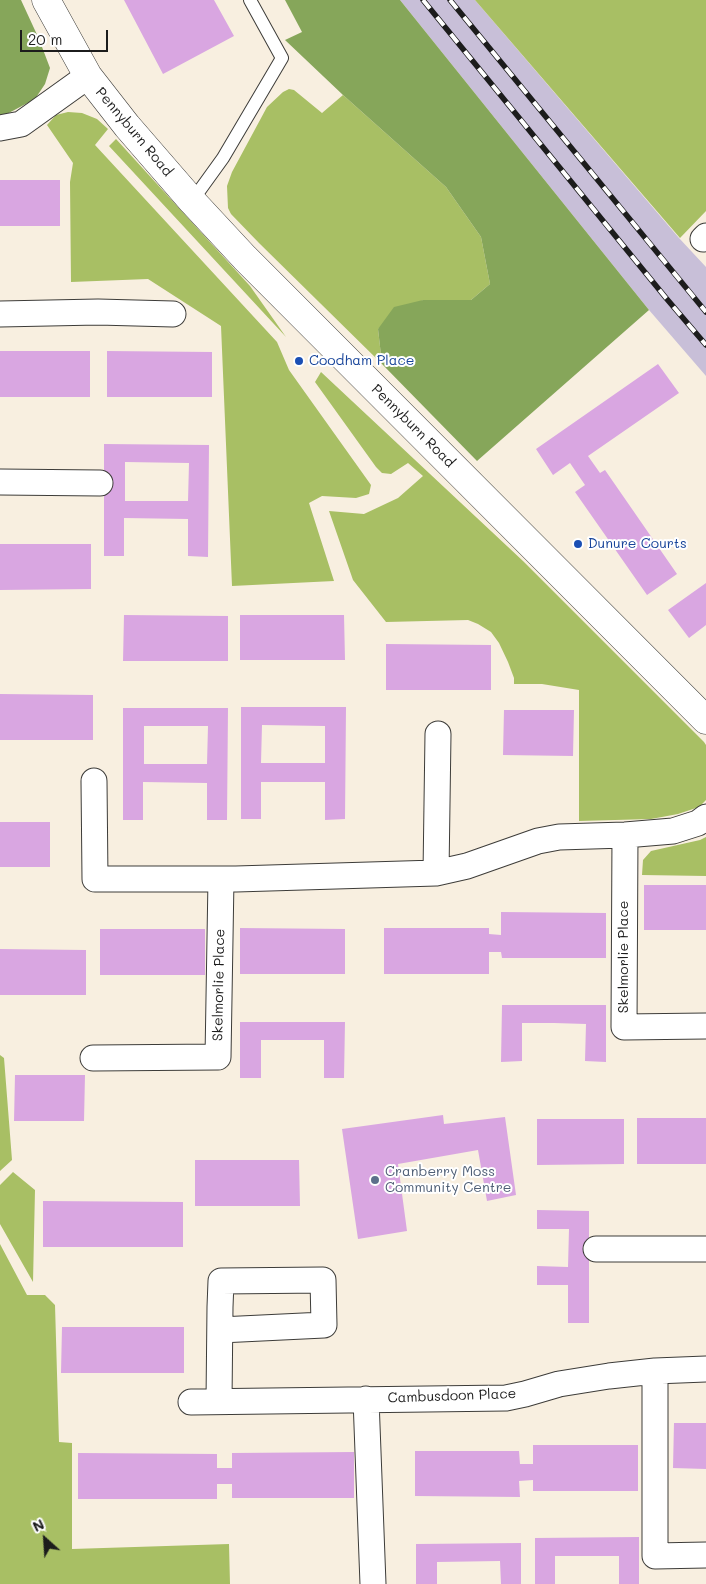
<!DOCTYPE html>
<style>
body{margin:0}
#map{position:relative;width:706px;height:1584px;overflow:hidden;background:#f8efe0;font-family:Mali,sans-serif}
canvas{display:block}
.north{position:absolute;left:20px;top:1514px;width:50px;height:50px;-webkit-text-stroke:4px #fff;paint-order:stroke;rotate:334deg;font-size:14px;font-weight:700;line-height:20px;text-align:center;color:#1c1c1c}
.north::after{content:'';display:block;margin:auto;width:18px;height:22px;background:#1c1c1c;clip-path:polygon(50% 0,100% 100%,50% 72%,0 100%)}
.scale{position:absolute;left:20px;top:30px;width:88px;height:22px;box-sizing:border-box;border:2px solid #1c1c1c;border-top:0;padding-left:6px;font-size:15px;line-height:18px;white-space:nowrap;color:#1c1c1c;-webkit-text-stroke:4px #fff;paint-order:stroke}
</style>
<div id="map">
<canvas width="706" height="1584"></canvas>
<div class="north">N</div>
<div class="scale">20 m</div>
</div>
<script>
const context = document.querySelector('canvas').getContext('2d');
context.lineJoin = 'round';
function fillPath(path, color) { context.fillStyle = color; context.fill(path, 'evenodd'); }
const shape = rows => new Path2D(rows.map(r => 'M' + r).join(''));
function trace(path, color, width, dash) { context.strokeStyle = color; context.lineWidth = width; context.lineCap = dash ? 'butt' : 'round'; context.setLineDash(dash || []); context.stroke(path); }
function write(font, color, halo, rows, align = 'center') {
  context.font = font + ' Mali,sans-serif'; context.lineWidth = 4; context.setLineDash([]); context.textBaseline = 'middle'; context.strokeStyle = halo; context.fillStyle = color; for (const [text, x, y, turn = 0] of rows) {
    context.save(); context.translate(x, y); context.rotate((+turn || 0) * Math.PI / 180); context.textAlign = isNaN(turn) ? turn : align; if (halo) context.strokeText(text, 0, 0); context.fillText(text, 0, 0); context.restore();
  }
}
const industrial = shape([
 [400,0,475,0,679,238,706,267,706,376,649,310]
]);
const green = shape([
 [706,0,706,211,680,238,475,0],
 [289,89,294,90,322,113,343,95,446,187,481,237,490,284,471,300,423,300,378,329,382,364,259,243,231,214,228,208,227,186,232,172,267,107,283,92],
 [68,112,82,113,97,119,108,129,95,145,277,342,289,370,371,485,369,494,356,498,322,496,309,503,334,581,232,586,221,326,148,279,71,282,70,182,73,163,47,125,56,115],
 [116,139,250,286,286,337,109,146],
 [321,372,523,561,704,742,706,745,706,800,699,807,678,814,651,819,579,821,579,690,542,684,514,684,514,678,508,662,499,643,491,632,478,624,468,620,386,622,353,580,329,511,364,514,398,498,423,476,408,463,391,474,382,473,376,467,315,382],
 [706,837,706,876,642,875,643,860,651,851,700,840],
 [0,1055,4,1058,12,1160,0,1171],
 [13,1172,35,1190,33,1282,0,1224,0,1185],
 [0,1244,27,1295,45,1295,55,1305,59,1442,72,1443,72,1549,229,1544,230,1584,0,1584]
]);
const forest = shape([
 [0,0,21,0,39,39,50,68,45,84,35,99,5,115,0,115],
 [285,0,400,0,649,310,477,461,382,364,378,329,394,307,423,300,471,300,490,284,481,237,446,187,343,95,285,40,302,32]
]);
const building = shape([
 [124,0,214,0,234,36,163,74],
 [0,180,60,180,60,226,0,226],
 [0,351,90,351,90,397,0,397],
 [107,351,212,352,212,397,107,397],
 [658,364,679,393,588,456,600,473,605,470,677,574,647,595,575,492,585,485,570,463,553,475,536,449],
 [104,444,209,445,208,557,188,556,188,519,124,518,124,556,104,556],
 [125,462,189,463,188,501,125,501],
 [0,544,91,544,91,589,0,590],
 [706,583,706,625,689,638,668,610],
 [124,615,228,616,228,661,123,661],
 [240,615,344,615,345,660,240,660],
 [386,644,491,645,491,690,386,690],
 [0,694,93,695,93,740,0,740],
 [241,707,346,707,345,819,325,820,325,782,261,782,261,819,241,819],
 [262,725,325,726,325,763,261,763],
 [123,708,228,708,227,820,207,820,207,783,143,782,143,820,123,820],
 [144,726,208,726,207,764,144,764],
 [504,710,574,710,573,756,503,755],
 [0,822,50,822,50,867,0,867],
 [644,885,706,885,706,930,644,930],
 [501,912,606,913,606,958,502,958,501,952,489,952,489,974,384,974,384,928,489,928,489,934,501,935],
 [240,928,345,929,345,974,240,974],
 [100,929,205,929,205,975,100,975],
 [0,949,86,950,86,995,0,995],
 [502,1005,606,1005,606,1062,585,1061,586,1024,554,1023,522,1023,522,1061,501,1062],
 [240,1022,345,1022,344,1078,324,1078,324,1040,261,1040,261,1078,240,1078],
 [15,1075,85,1075,84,1121,14,1121],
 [443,1115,444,1124,505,1117,516,1195,487,1201,478,1150,398,1164,407,1231,358,1239,342,1129],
 [637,1118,706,1118,706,1164,637,1164],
 [537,1119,624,1119,624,1164,537,1165],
 [195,1160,299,1160,300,1206,195,1206],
 [43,1201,183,1202,183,1247,43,1247],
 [537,1210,589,1211,589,1323,568,1323,568,1285,537,1285,537,1266,568,1267,569,1229,537,1229],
 [62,1327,184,1327,184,1373,61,1373],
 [674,1423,706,1423,706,1469,673,1468],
 [533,1445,638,1445,638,1491,533,1491,533,1480,519,1481,520,1497,415,1496,415,1451,519,1451,520,1464,533,1464],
 [354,1452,354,1498,232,1498,232,1484,217,1484,217,1499,78,1499,78,1453,217,1454,217,1468,232,1468,232,1453],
 [639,1537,639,1584,619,1584,619,1556,555,1556,555,1584,535,1584,535,1538],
 [521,1543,521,1584,501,1584,500,1561,437,1562,437,1584,416,1584,416,1544]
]);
const lane = shape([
 [192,201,223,158,282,58,250,0]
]);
const street = shape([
 [0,128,21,124,88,76],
 [703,239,706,236],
 [0,314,98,312,173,314],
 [0,482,100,483],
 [94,781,95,879,236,879,436,873,467,866,538,841,559,837,625,835,673,831,698,823,706,817],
 [625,835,624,1027,706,1026],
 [436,873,438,734],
 [93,1058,218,1057,221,879],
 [596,1249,706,1249],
 [655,1371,655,1556,706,1555],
 [366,1399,373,1584],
 [219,1401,220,1307,221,1281,323,1280,324,1325,220,1330],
 [191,1402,506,1398,525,1394,559,1384,609,1376,655,1371,706,1369]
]);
const secondary = shape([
 [46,0,88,76,127,126,192,201,245,258,706,720]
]);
const rail = shape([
 [423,0,666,298,706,345],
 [450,0,706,312]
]);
const markers = [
 [299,361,5,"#1a4fb4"],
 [578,544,5,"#1a4fb4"],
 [375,1180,5,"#5c6f8a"]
];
const streetNames = [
 ["Pennyburn Road",134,132,50],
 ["Pennyburn Road",413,426,45],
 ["Skelmorlie Place",624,957,-90],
 ["Skelmorlie Place",219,985,-89],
 ["Cambusdoon Place",452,1396,-2]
];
const transitNames = [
 ["Coodham Place",309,361],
 ["Dunure Courts",588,544]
];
const serviceNames = [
 ["Cranberry Moss",385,1172],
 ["Community Centre",385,1188]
];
fillPath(industrial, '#c8bfd8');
fillPath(green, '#a8bf64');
fillPath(forest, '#86a65a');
fillPath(building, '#d9a6e1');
trace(lane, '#3d3c39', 14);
trace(street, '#3d3c39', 27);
trace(secondary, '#3d3c39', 29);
trace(lane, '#fff', 12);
trace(street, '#fff', 25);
trace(secondary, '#fff', 28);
trace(rail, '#1c1c1c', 5.5);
trace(rail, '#fff', 4, [11]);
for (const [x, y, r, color] of markers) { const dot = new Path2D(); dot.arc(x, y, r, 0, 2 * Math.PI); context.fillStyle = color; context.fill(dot); trace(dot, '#fff', 2); }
write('14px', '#1c1c1c', '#fff', streetNames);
write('14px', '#164399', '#fff', transitNames, 'left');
write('14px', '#4e5e75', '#fff', serviceNames, 'left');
</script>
